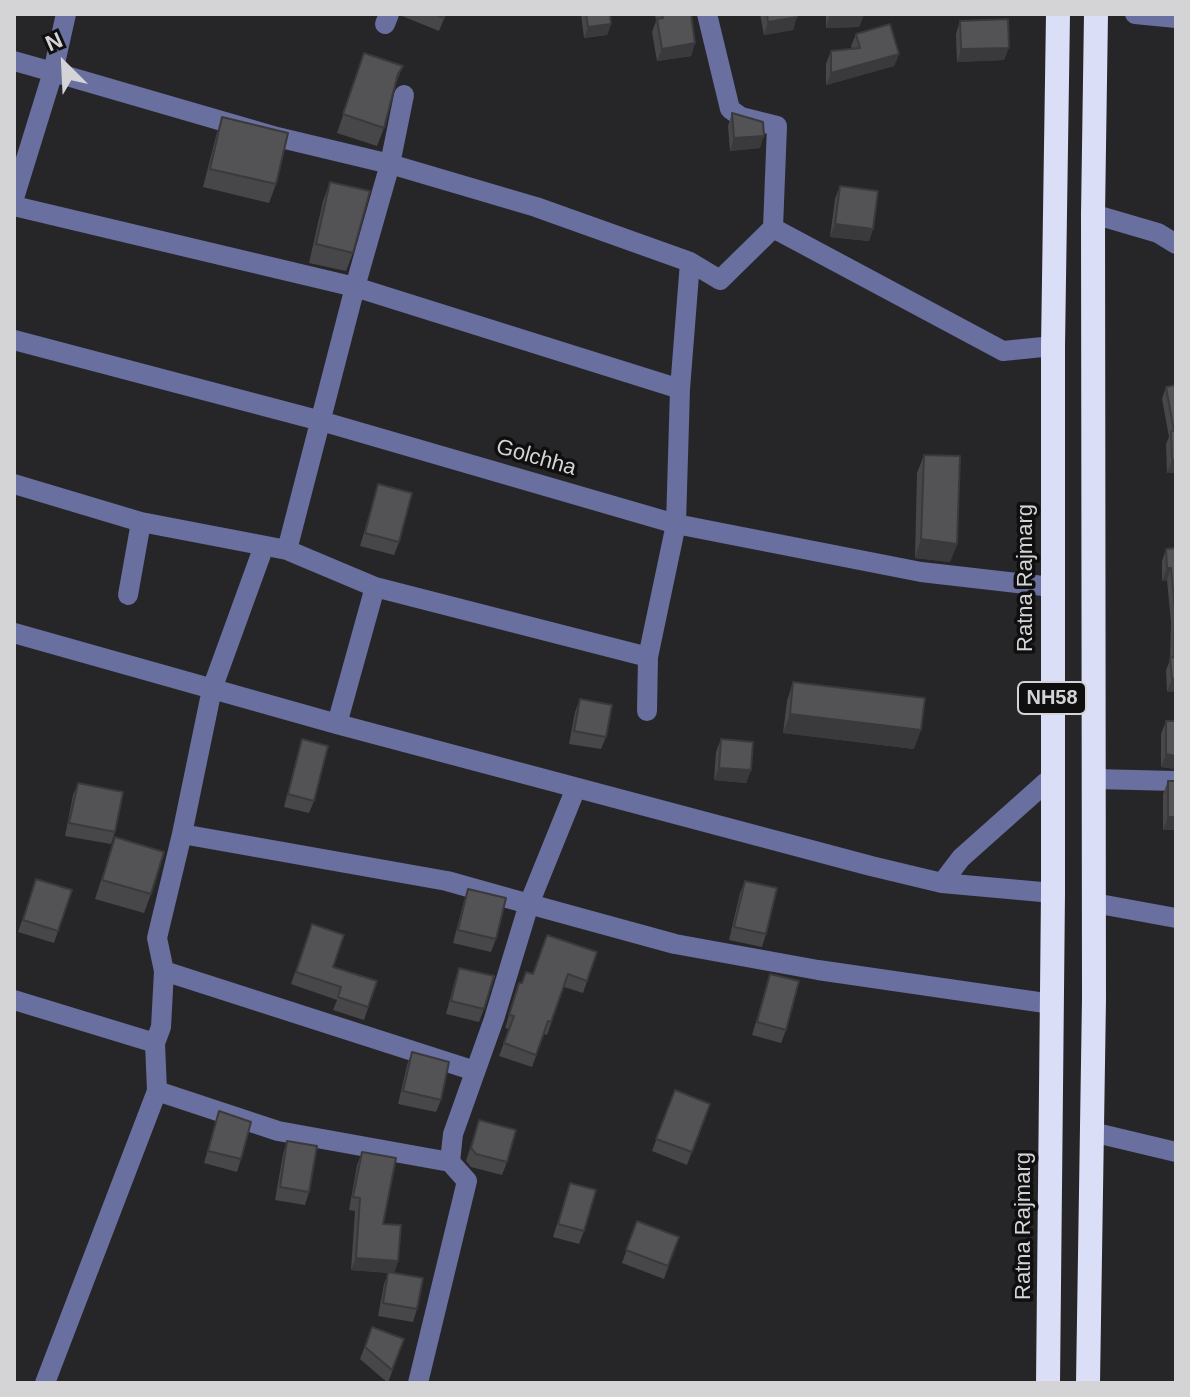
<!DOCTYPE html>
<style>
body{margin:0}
#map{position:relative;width:1190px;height:1397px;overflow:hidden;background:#262629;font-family:Arial,sans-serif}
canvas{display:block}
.frame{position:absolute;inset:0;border:16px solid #d4d4d6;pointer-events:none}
.north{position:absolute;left:24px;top:24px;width:80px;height:80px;-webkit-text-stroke:6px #0f0f10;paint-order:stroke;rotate:336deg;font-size:22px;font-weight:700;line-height:32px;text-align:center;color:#d4d4d6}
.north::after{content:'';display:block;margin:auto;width:28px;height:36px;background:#d4d4d6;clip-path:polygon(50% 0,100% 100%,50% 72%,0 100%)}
</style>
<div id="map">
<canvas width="1190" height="1397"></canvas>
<div class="frame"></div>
<div class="north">N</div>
</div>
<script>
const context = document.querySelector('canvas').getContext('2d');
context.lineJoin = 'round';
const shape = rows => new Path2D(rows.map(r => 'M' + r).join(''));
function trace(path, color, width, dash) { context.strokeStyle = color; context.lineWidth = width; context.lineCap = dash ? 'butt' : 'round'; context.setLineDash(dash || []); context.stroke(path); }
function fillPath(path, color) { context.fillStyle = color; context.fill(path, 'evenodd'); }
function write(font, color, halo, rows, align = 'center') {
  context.font = font + ' Arial,sans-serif'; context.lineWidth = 7; context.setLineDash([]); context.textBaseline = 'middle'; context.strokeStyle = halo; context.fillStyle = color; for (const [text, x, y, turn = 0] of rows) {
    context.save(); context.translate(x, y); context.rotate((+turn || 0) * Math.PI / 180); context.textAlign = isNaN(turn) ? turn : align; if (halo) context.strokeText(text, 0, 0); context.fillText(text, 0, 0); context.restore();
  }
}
const minor = shape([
 [66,14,53,72,277,137,390,164,536,207,690,262,720,280,773,228,777,126,741,117,730,109,707,14],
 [1135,14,1176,18],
 [385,24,389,14],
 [14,61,53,72,14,198],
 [14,206,355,287,680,389],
 [1093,214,1158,233,1176,244],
 [773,228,1003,351,1053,346],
 [14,340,321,421,676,524,921,572,1052,587],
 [14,484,141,522,287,550,375,587,648,657],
 [287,550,355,287,390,164,404,95],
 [128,595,141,522],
 [14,633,337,724,871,866,942,883,1053,893],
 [647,711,648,657,676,524,680,389,690,262],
 [337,724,375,587],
 [1094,779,1176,781],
 [182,834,212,689,264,546],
 [942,883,961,858,1053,776],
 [1094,903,1176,918],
 [164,971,161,1027,155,1043,157,1091,278,1131,450,1162],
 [14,1000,155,1043],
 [475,1071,164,971,157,938,182,834,447,881,529,904,576,788],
 [1092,1132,1176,1152],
 [45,1383,157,1091],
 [418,1383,467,1181,450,1162,453,1134,494,1019,529,904,675,944,818,970,1052,1004]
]);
const highway = shape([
 [1048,1383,1053,893,1053,346,1058,14],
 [1088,1383,1094,999,1093,214,1096,14]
]);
const wall = shape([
 [403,14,446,14,439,31,402,16],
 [581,14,610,14,611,24,607,35,584,38],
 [655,14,691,14,695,43,691,56,657,61,652,32,656,21],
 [760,14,797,14,793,30,764,35],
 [826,14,864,14,859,27,826,28],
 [960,21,1004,60,957,62,956,34],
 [856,34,899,54,894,66,826,85,826,64,831,51,852,49,851,46],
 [364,53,403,66,394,88,384,128,377,146,337,133],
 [732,113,760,148,730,151,728,126],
 [222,117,276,184,269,203,203,187,216,136],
 [330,182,353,253,346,271,309,263,323,201],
 [840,186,873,229,869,241,830,237,835,199],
 [1176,385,1176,473,1167,473,1166,444,1169,437,1162,399,1166,387],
 [924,455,957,544,950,562,915,558,917,473],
 [378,484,399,542,394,555,360,546],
 [1176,548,1176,691,1167,692,1166,670,1170,660,1171,623,1167,580,1162,581,1162,561,1166,549],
 [793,682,914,749,783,733,787,701],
 [580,699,606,737,601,749,569,744,575,712],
 [1166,721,1176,721,1176,769,1161,767,1161,734],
 [302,739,314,801,309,813,284,807,298,752],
 [721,739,751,770,746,783,714,780,716,752],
 [1168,781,1176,830,1163,830,1163,794],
 [78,783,115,832,111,844,65,836,73,795],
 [115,837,151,894,144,913,95,899],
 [36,879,72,890,54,943,18,932],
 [745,881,766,934,762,947,729,940,740,893],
 [468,889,496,939,491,952,453,943,464,901],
 [312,924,333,967,377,981,364,1020,333,1010,337,1000,291,984],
 [597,952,583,993,564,987,547,1035,544,1034,532,1067,499,1056,509,1029,505,1028,519,983,522,983,533,974],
 [459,968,484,1009,479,1022,446,1014,455,980],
 [770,974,786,1030,781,1043,752,1035],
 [412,1052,441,1100,436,1112,398,1104,407,1065],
 [675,1090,710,1104,687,1165,652,1151],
 [219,1111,241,1159,237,1172,204,1163],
 [479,1120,507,1162,502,1175,471,1167,466,1161],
 [287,1141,309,1192,305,1205,275,1200,283,1154],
 [362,1152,383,1224,398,1261,394,1273,417,1309,413,1322,378,1316,384,1284,388,1273,351,1270,355,1211,349,1210,357,1165],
 [570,1183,584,1231,579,1244,553,1237],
 [637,1221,679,1237,664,1279,622,1263],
 [372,1327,404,1339,388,1383,360,1359]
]);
const shadedWall = shape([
 [830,15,864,15,859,27,826,28],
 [797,17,793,30,764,35,768,22],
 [611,24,607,35,584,38,588,27],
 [695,43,691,56,657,61,662,49],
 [1009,48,1004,60,957,62,961,49],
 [899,54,894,66,826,85,831,73],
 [764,136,760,148,730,151,734,138],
 [835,224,873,229,869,241,830,237],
 [1172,460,1176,460,1176,473,1167,473],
 [921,539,957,544,950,562,915,558],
 [1167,568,1171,568,1167,580,1162,581],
 [1172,679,1176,679,1176,691,1167,692],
 [790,714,921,730,914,749,783,733],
 [1166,754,1176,756,1176,769,1161,767],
 [719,768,751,770,746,783,714,780],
 [1168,817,1176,817,1176,830,1163,830],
 [356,1258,398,1261,394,1273,351,1270]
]);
const building = shape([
 [434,14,445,14,444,18,434,14],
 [586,14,610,14,611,24,588,27,586,14],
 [662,14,691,14,695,43,662,49,657,19,663,18,662,14],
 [767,14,797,14,797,17,768,22,767,14],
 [830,14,864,14,864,15,830,15,830,14],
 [1008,19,1009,48,961,49,960,21,1008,19],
 [890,24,899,54,831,73,831,51,860,48,856,34,890,24],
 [364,53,403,66,398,74,384,128,343,114,364,53],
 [732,113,763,122,764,136,734,138,732,113],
 [222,117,288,133,276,184,210,169,222,117],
 [330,182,370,191,353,253,316,244,330,182],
 [840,186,878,191,873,229,835,224,840,186],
 [1176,385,1176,460,1172,460,1171,431,1174,431,1166,387,1176,385],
 [924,455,960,456,957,544,921,539,924,455],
 [378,484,412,493,399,542,365,533,378,484],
 [1176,548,1176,679,1172,679,1170,658,1174,657,1175,611,1171,568,1167,568,1166,549,1176,548],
 [793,682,925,698,921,730,790,714,793,682],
 [580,699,612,705,606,737,574,731,580,699],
 [1166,721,1176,721,1176,756,1166,754,1166,721],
 [302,739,328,746,314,801,288,794,302,739],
 [721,739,753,742,751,770,719,768,721,739],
 [1168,781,1176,781,1176,817,1168,817,1168,781],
 [78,783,123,792,115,832,69,823,78,783],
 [115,837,164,852,151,894,102,880,115,837],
 [36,879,72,890,58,931,23,920,36,879],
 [745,881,777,888,766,934,734,927,745,881],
 [468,889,506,898,496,939,458,930,468,889],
 [312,924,344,935,333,967,377,981,368,1007,338,997,341,987,296,972,312,924],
 [547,935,597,952,587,981,568,974,551,1022,548,1021,536,1055,504,1043,514,1016,509,1015,519,983,522,983,526,972,533,974,547,935],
 [459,968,494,976,484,1009,451,1001,459,968],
 [770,974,799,981,786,1030,757,1022,770,974],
 [412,1052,449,1062,441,1100,403,1091,412,1052],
 [675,1090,710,1104,692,1152,656,1139,675,1090],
 [219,1111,251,1122,241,1159,208,1151,219,1111],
 [479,1120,516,1130,507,1162,476,1154,471,1148,479,1120],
 [287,1141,317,1146,309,1192,280,1187,287,1141],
 [362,1152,396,1158,383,1224,401,1225,398,1261,356,1258,360,1198,353,1197,362,1152],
 [570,1183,596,1190,584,1231,558,1224,570,1183],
 [637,1221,679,1237,668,1266,626,1250,637,1221],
 [388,1272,423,1278,417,1309,383,1303,388,1272],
 [372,1327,404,1339,392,1370,365,1347,372,1327]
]);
const shields = [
 [1052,698,68]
];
const shieldNames = [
 ["NH58",1052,698]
];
const streetNames = [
 ["Golchha",536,458,16],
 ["Ratna Rajmarg",1026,578,-90],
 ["Ratna Rajmarg",1024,1226,-90]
];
trace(minor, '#696f9e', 20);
trace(highway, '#dadef6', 24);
fillPath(wall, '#47474a');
fillPath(shadedWall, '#3a3a3c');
fillPath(building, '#535356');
trace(building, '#3a3a3c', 2);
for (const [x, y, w] of shields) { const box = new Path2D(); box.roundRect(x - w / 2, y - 16, w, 32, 6); context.fillStyle = '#0f0f10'; context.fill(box); trace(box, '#d4d4d6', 2); }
write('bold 20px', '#d4d4d6', null, shieldNames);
write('22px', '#d4d4d6', '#0f0f10', streetNames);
</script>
